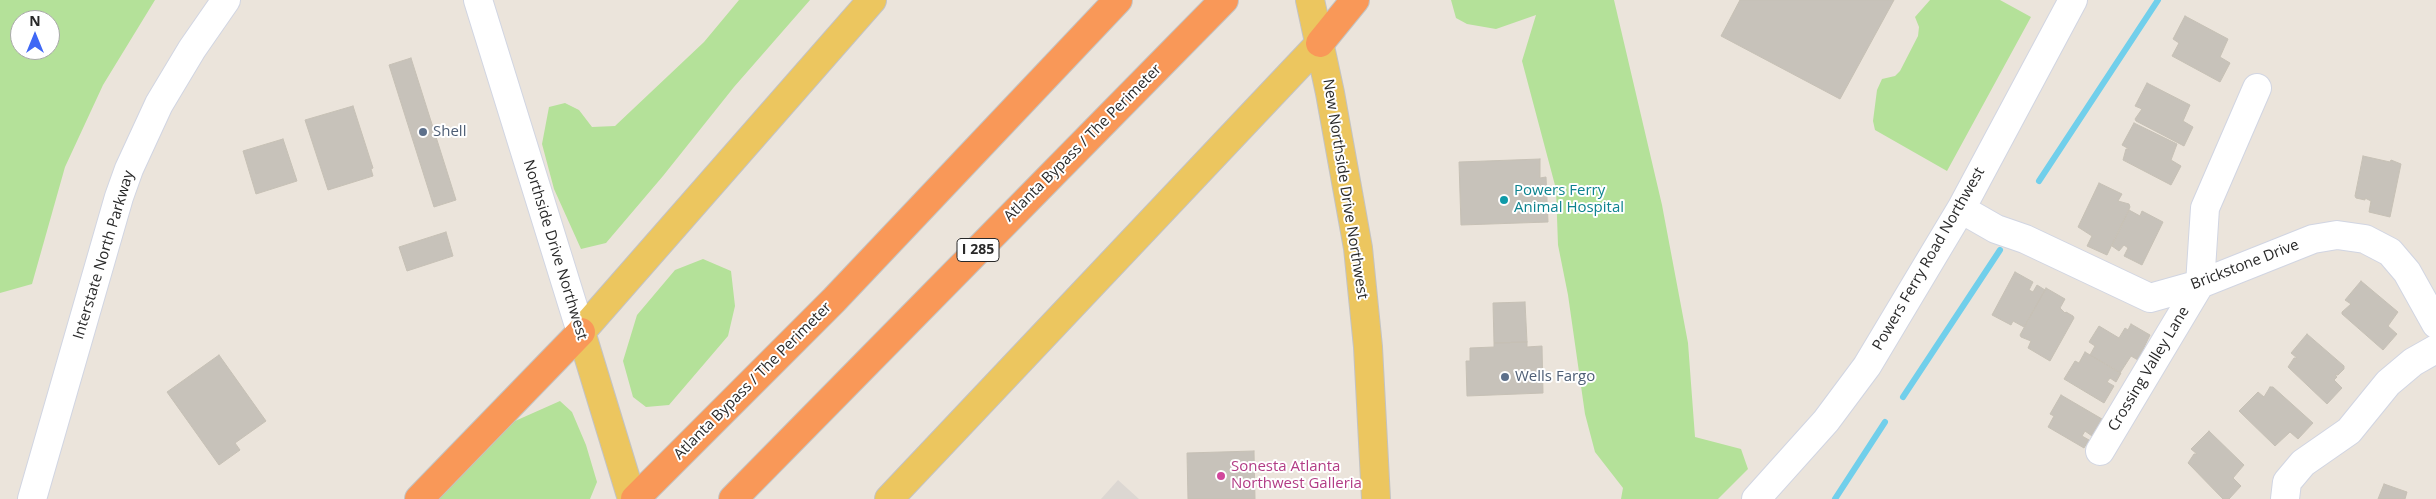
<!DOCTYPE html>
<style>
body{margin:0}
#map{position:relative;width:2436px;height:499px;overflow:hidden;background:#ebe4db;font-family:"Open Sans",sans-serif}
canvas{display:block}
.north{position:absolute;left:10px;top:10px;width:50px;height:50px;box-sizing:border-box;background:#fff;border:1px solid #a9a9a9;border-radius:50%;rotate:0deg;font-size:14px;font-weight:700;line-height:20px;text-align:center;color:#292929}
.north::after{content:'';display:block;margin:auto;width:18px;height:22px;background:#3f68f5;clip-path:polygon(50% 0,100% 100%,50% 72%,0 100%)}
</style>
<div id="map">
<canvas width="2436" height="499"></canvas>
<div class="north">N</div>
</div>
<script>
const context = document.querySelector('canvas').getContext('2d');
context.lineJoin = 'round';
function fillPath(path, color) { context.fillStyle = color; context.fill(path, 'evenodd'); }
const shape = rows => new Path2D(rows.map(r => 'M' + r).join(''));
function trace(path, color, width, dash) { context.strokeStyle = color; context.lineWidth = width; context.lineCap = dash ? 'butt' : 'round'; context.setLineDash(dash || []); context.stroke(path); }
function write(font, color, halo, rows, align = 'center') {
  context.font = font + ' "Open Sans",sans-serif'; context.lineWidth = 4; context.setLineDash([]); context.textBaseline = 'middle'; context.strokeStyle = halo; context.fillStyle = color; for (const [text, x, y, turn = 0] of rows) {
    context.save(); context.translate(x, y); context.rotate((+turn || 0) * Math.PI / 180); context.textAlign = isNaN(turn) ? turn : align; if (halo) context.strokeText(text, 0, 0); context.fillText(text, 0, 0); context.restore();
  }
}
const green = shape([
 [0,0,155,0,103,85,65,167,32,284,0,293],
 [20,20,50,20,50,50,20,50],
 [739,0,810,0,734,87,663,176,606,243,581,249,554,189,542,144,549,107,565,103,579,110,592,127,615,126,704,42],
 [1451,0,1614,0,1662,205,1688,343,1695,437,1741,449,1748,469,1718,499,1621,499,1623,488,1595,452,1585,414,1568,295,1558,245,1556,189,1522,61,1536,15,1496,29,1467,24,1456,18],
 [1930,0,2000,0,2031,17,1947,171,1875,130,1873,121,1877,90,1882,79,1895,76,1900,71,1918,36,1919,27,1915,17],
 [703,259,731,271,735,306,728,336,669,405,646,407,633,397,623,361,637,315,675,270],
 [560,401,572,412,586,445,597,482,590,499,438,499,515,421]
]);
const plaza = shape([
 [1118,480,1139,499,1101,499]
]);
const stream = shape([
 [2039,181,2158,0],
 [1903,397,2000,250],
 [1835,499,1885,422]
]);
const building = shape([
 [1740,0,1894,0,1840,99,1721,36,1740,0],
 [2185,16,2228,39,2220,57,2230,63,2220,82,2172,56,2179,43,2173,39,2185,16],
 [411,58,456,200,434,207,389,65,411,58],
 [2147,83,2190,105,2183,121,2193,127,2184,146,2136,121,2135,119,2142,109,2135,106,2147,83],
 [353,106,373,168,371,169,373,176,328,190,305,120,353,106],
 [2134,123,2177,144,2171,160,2181,166,2171,185,2123,160,2126,149,2129,149,2122,145,2134,123],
 [283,139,297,181,256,194,243,151,283,139],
 [2363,156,2390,162,2391,160,2401,164,2390,217,2369,212,2371,201,2365,198,2365,200,2356,198,2355,196,2363,156],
 [1540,159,1540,178,1546,177,1548,222,1461,225,1459,162,1540,159],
 [2099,183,2122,194,2118,201,2129,204,2130,207,2107,255,2087,246,2092,236,2078,227,2099,183],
 [2129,210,2140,216,2142,211,2163,222,2142,265,2124,256,2128,248,2124,245,2119,251,2112,246,2129,210],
 [446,232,453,256,407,271,399,247,446,232],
 [2015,272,2033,282,2029,290,2033,292,2037,285,2045,290,2024,327,2013,321,2011,325,1992,315,2015,272],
 [2361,281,2398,312,2388,326,2397,334,2383,350,2342,314,2342,312,2351,304,2345,300,2361,281],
 [2046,288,2065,299,2060,308,2065,313,2066,312,2073,316,2074,318,2050,361,2028,348,2031,341,2021,337,2020,335,2046,288],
 [1525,302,1527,342,1494,343,1493,303,1525,302],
 [2131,324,2150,335,2138,360,2131,356,2120,373,2090,355,2095,346,2089,342,2099,326,2119,338,2125,328,2128,330,2131,324],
 [2307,334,2344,366,2344,369,2338,375,2335,375,2337,377,2334,380,2342,388,2327,404,2288,367,2294,358,2297,358,2291,353,2307,334],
 [1527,342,1527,347,1542,346,1543,393,1467,396,1466,361,1470,361,1470,348,1494,347,1494,343,1527,342],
 [2085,352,2121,373,2116,382,2110,378,2107,382,2114,386,2104,403,2064,379,2075,361,2079,363,2085,352],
 [219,355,266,421,235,443,240,450,219,465,167,392,219,355],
 [2270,387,2273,387,2313,423,2298,439,2290,432,2275,446,2239,411,2258,392,2264,397,2270,387],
 [2061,395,2102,419,2092,436,2085,431,2082,436,2089,440,2084,448,2048,427,2054,416,2050,414,2061,395],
 [2209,431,2244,465,2233,478,2241,486,2229,499,2223,499,2188,463,2194,454,2197,454,2191,449,2209,431],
 [1254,451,1255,499,1188,499,1187,453,1254,451],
 [2384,484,2407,492,2405,499,2378,499,2384,484]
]);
const minor = shape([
 [478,0,581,332],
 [1961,209,1996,229,2025,239,2150,298,2200,284,2313,239,2337,235,2365,239,2390,252,2407,272,2436,324],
 [2100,451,2200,284,2205,208,2257,88],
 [32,499,119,197,129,169,159,104,192,49,226,0],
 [1756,499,1826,421,1867,366,1961,209,2073,0],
 [2285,499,2287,482,2303,463,2349,431,2388,383,2413,362,2436,349]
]);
const major = shape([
 [1310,0,1330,93,1358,248,1368,347,1376,499],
 [632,499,581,332,872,0],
 [889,499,1320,43]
]);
const highway = shape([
 [1320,43,1355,0],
 [419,499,581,332],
 [635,499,834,300,1118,0],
 [733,499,1224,0]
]);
const markers = [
 [423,132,5,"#5c6f8a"],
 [1504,200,5,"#0f9aa8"],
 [1505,377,5,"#5c6f8a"],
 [1221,476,5,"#d1479c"]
];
const shields = [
 [978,250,42]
];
const shieldNames = [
 ["I 285",978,250]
];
const serviceNames = [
 ["Shell",433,132],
 ["Wells Fargo",1515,377]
];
const streetNames = [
 ["Atlanta Bypass / The Perimeter",1083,143,-45],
 ["New Northside Drive Northwest",1345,189,81],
 ["Northside Drive Northwest",555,250,73],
 ["Interstate North Parkway",104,255,-73],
 ["Powers Ferry Road Northwest",1929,259,-60],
 ["Brickstone Drive",2245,265,-21],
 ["Crossing Valley Lane",2149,369,-59],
 ["Atlanta Bypass / The Perimeter",753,381,-45]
];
const cultureNames = [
 ["Powers Ferry",1514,191],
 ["Animal Hospital",1514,208]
];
const hotelNames = [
 ["Sonesta Atlanta",1231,467],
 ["Northwest Galleria",1231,484]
];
fillPath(green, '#b4e199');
fillPath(plaza, '#dcd7d2');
trace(stream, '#71cfeb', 6);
fillPath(building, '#c7c2ba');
trace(building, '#c6c0b5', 1);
trace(minor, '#d1d5e2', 30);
trace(major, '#c3c3c3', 30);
trace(highway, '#c3c3c3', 30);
trace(minor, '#fff', 28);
trace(major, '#ecc65f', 28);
trace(highway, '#f99858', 28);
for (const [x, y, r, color] of markers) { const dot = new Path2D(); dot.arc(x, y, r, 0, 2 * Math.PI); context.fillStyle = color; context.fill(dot); trace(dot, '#fff', 2); }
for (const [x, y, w] of shields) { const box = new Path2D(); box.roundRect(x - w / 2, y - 11.5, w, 23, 4); context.fillStyle = '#fff'; context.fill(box); trace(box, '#292929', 1); }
write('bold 14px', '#292929', null, shieldNames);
write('15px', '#4e5e75', '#fff', serviceNames, 'left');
write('15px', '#292929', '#fff', streetNames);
write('15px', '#0d838f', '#fff', cultureNames, 'left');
write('15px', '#b23c85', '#fff', hotelNames, 'left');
</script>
